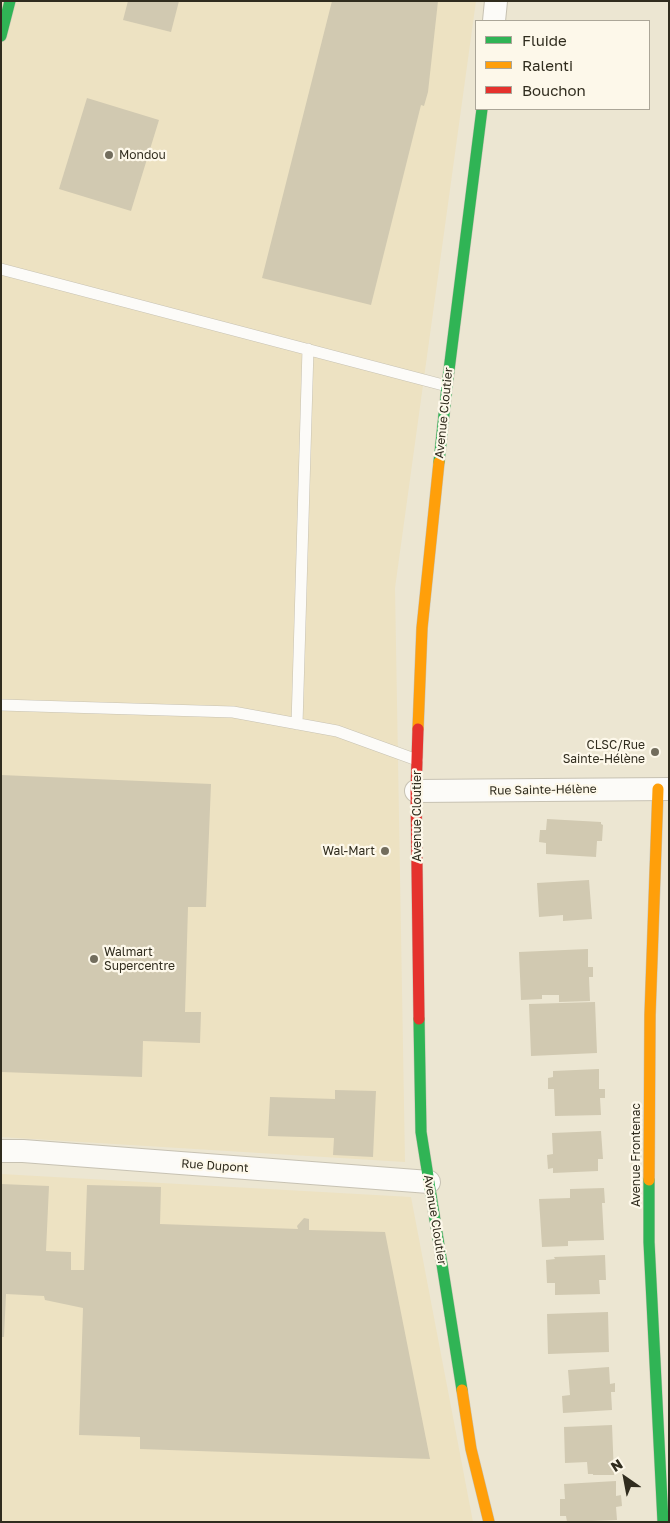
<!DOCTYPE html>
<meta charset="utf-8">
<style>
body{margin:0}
#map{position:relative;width:670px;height:1523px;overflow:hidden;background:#ece6d2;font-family:"Golos Text",sans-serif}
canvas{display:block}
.frame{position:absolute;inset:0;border:2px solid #302c1e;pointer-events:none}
.legend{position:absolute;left:475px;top:20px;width:175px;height:90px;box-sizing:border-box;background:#fdf8ea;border:1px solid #aba698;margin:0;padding:6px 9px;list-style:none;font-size:15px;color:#302c1e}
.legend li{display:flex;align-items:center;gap:10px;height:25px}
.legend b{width:25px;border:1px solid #aba698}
.north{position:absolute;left:600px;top:1453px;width:50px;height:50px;-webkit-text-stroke:4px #fdf8ea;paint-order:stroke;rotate:327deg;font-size:14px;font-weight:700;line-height:20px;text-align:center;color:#302c1e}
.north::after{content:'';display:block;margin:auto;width:18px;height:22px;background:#302c1e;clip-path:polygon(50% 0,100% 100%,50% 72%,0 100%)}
</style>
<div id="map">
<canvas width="670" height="1523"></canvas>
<div class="frame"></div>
<ul class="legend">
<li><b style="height:6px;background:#30b455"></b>Fluide</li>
<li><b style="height:6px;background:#ff9f0a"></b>Ralenti</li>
<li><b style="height:6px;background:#e5322d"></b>Bouchon</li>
</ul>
<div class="north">N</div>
</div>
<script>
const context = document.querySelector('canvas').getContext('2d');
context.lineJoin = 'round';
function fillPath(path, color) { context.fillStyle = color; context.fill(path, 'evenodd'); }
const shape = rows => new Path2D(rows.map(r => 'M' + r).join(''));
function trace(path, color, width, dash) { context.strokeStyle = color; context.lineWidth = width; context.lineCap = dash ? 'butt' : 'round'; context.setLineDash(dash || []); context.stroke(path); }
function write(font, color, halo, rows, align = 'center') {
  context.font = font + ' "Golos Text",sans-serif'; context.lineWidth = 4.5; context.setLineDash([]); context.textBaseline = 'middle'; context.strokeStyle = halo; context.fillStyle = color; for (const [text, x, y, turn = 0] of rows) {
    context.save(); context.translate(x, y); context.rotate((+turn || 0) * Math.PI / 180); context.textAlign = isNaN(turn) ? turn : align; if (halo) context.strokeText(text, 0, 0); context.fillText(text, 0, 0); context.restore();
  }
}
const built = shape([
 [1,1,476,1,395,588,405,1162,1,1137],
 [1,1174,411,1197,473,1522,1,1522]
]);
const building = shape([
 [128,1,179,1,171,32,123,20],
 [332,1,438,1,428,92,424,106,421,105,371,305,262,278],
 [87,98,159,120,131,211,59,189],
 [1,775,211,784,206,907,188,907,185,1012,201,1012,200,1043,143,1041,142,1077,1,1072],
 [547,819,601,822,601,824,603,825,602,841,597,841,596,857,546,854,546,843,539,842,540,830,546,830],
 [589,880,592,919,563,921,563,915,539,917,537,883],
 [588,949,588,967,593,967,593,977,589,977,590,1001,559,1002,559,995,542,995,542,999,521,1000,519,952],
 [595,1002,597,1053,531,1056,529,1004],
 [599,1069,599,1089,605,1089,605,1098,600,1098,601,1115,555,1116,554,1089,548,1089,548,1078,553,1077,553,1071],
 [335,1090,376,1091,373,1157,333,1155,334,1138,268,1136,270,1097,335,1099],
 [601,1131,603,1159,598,1159,598,1171,553,1173,553,1168,548,1169,547,1155,553,1154,552,1133],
 [1,1184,49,1186,46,1251,71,1252,71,1270,84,1270,87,1185,161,1187,160,1224,298,1229,297,1226,304,1218,309,1219,309,1230,385,1232,430,1459,140,1449,140,1437,79,1435,83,1308,45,1300,44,1296,6,1294,4,1337,1,1337],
 [604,1188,605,1203,602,1203,604,1240,568,1241,568,1246,542,1247,539,1199,570,1198,570,1189],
 [605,1255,606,1280,599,1280,600,1294,555,1295,555,1283,547,1283,546,1260,555,1259,554,1257],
 [608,1312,609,1352,548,1354,547,1314],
 [609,1367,610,1384,615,1383,615,1392,611,1392,612,1410,563,1413,562,1396,570,1395,568,1370],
 [612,1425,614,1475,593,1475,593,1474,588,1474,587,1462,565,1463,564,1427],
 [616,1481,616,1496,621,1495,622,1506,616,1507,617,1520,567,1522,566,1516,560,1516,560,1499,565,1499,564,1484]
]);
const lane = shape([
 [1,269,447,386],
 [1,705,233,712,337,731,417,760],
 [297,724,308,349]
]);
const street = shape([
 [494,21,496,1],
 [416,791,669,789],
 [1,1151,23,1151,429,1182]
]);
const fast = shape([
 [1,36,10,1],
 [439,462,447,386,482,109],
 [419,1019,421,1132,462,1390],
 [649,1180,649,1242,663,1522]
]);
const slow = shape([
 [418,729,422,628,439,462],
 [649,1180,650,1015,658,789],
 [462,1390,471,1449,489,1522]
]);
const jam = shape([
 [418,729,416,791,419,1019]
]);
const markers = [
 [109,155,5,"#726d5d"],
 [655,752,5,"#726d5d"],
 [385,851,5,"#726d5d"],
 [94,959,5,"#726d5d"]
];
const poiNames = [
 ["Mondou",119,155],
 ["CLSC/Rue",645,745,"right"],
 ["Sainte-Hélène",645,759,"right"],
 ["Wal-Mart",375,851,"right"],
 ["Walmart",104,952],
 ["Supercentre",104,966]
];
const streetNames = [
 ["Avenue Cloutier",444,413,-84],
 ["Rue Sainte-Hélène",543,790,-1],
 ["Avenue Cloutier",417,816,-90],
 ["Avenue Frontenac",636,1155,-90],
 ["Rue Dupont",215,1166,4],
 ["Avenue Cloutier",435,1220,81]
];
fillPath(built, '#ede2c2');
fillPath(building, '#d1c9b1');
trace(lane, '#c7c2b3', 12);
trace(street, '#c7c2b3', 24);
trace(fast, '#c7c2b3', 12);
trace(slow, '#c7c2b3', 12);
trace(jam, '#c7c2b3', 12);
trace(lane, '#fcfbf8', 11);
trace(street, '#fcfbf8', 22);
trace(fast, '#30b455', 11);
trace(slow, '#ff9f0a', 11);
trace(jam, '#e5322d', 11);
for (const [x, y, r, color] of markers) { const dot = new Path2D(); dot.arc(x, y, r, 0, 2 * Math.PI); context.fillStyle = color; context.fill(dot); trace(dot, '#fdf8ea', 2); }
write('12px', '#302c1e', '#fdf8ea', poiNames, 'left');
write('12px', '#302c1e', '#fdf8ea', streetNames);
</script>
